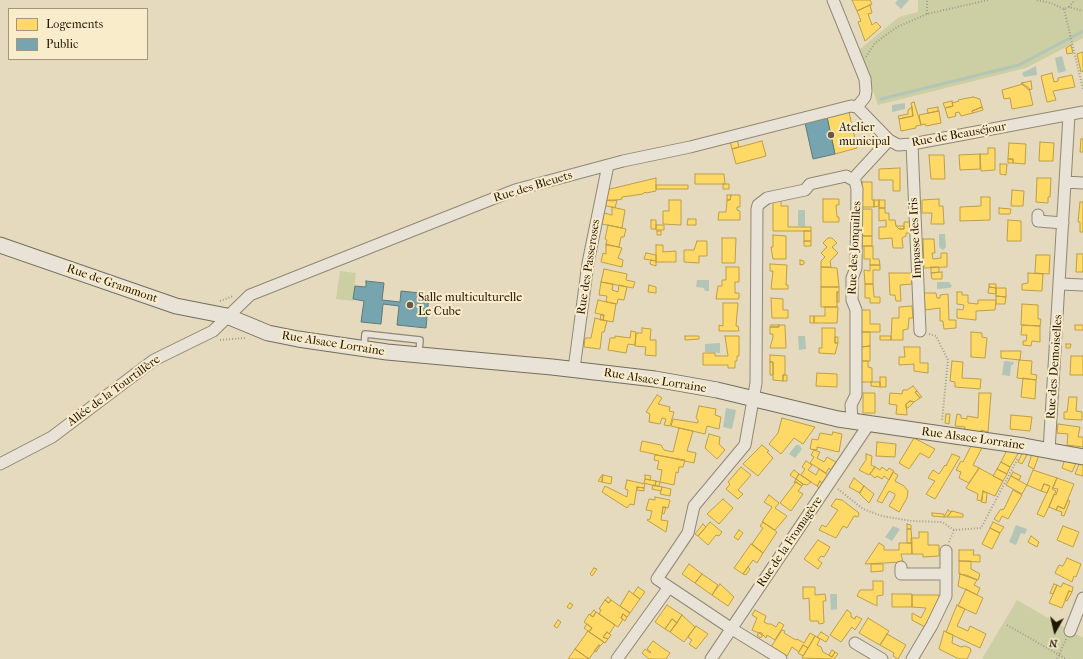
<!DOCTYPE html>
<meta charset="utf-8">
<style>
body{margin:0}
#map{position:relative;width:1083px;height:659px;overflow:hidden;background:#e5dabe;font-family:"IM FELL French Canon",serif}
canvas{display:block}
.legend{position:absolute;left:8px;top:8px;width:140px;height:52px;box-sizing:border-box;background:#f8eccb;border:1px solid #a3967a;margin:0;padding:5px 7px;list-style:none;font-size:12px;color:#241400}
.legend li{display:flex;align-items:center;gap:8px;height:20px}
.legend b{width:20px;border:1px solid #a3967a}
.north{position:absolute;left:1035px;top:611px;width:40px;height:40px;-webkit-text-stroke:3px #f8eccb;paint-order:stroke;rotate:188deg;font-size:11px;font-weight:700;line-height:16px;text-align:center;color:#241400}
.north::after{content:'';display:block;margin:auto;width:14px;height:18px;background:#241400;clip-path:polygon(50% 0,100% 100%,50% 72%,0 100%)}
</style>
<div id="map">
<canvas width="1083" height="659"></canvas>
<ul class="legend">
<li><b style="height:11px;background:#ffd966"></b>Logements</li>
<li><b style="height:11px;background:#76a5af"></b>Public</li>
</ul>
<div class="north">N</div>
</div>
<script>
const context = document.querySelector('canvas').getContext('2d');
context.lineJoin = 'round';
function fillPath(path, color) { context.fillStyle = color; context.fill(path, 'evenodd'); }
const shape = rows => new Path2D(rows.map(r => 'M' + r).join(''));
function trace(path, color, width, dash) { context.strokeStyle = color; context.lineWidth = width; context.lineCap = dash ? 'butt' : 'round'; context.setLineDash(dash || []); context.stroke(path); }
function write(font, color, halo, rows, align = 'center') {
  context.font = font + ' "IM FELL French Canon",serif'; context.lineWidth = 4; context.setLineDash([]); context.textBaseline = 'middle'; context.strokeStyle = halo; context.fillStyle = color; for (const [text, x, y, turn = 0] of rows) {
    context.save(); context.translate(x, y); context.rotate((+turn || 0) * Math.PI / 180); context.textAlign = isNaN(turn) ? turn : align; if (halo) context.strokeText(text, 0, 0); context.fillText(text, 0, 0); context.restore();
  }
}
const green = shape([
 [918,0,1083,0,1083,38,1026,68,878,105,859,50,899,17,918,12],
 [340,271,356,273,353,301,336,299],
 [1017,600,1083,638,1083,659,982,659]
]);
const water = shape([
 [898,0,909,0,901,9,895,3],
 [1062,56,1066,71,1058,73,1055,58],
 [1036,66,1037,75,1024,77,1022,73],
 [905,103,905,109,892,112,892,105],
 [798,210,805,210,805,227,798,226],
 [939,234,945,234,946,247,943,250,939,247],
 [697,280,709,280,709,291,705,291,704,288,696,287],
 [937,282,949,282,952,286,950,288,937,289],
 [798,336,805,336,806,349,799,350],
 [720,343,720,353,705,352,705,344],
 [1004,361,1014,362,1013,365,1011,365,1010,376,1002,375],
 [726,408,736,410,732,429,723,427],
 [796,445,799,445,802,449,795,458,789,454],
 [1016,525,1027,529,1025,534,1021,533,1016,545,1009,542],
 [893,526,900,529,892,541,885,537],
 [830,594,837,594,837,609,831,610]
]);
const homes = shape([
 [852,0,870,0,872,4,857,11,852,0],
 [870,5,872,13,868,14,872,25,876,22,881,27,865,41,858,22,861,21,857,11,870,5],
 [1071,45,1073,53,1067,54,1066,48,1071,45],
 [1083,52,1083,71,1081,72,1077,54,1083,52],
 [1052,73,1054,82,1058,81,1058,78,1072,75,1075,87,1053,91,1056,100,1047,102,1041,76,1052,73],
 [1031,81,1032,89,1029,90,1022,84,1021,83,1031,81],
 [1023,84,1029,88,1033,105,1012,109,1010,98,1004,99,1002,90,1023,84],
 [973,97,980,99,982,107,972,111,973,113,961,116,959,112,955,113,956,116,948,118,945,108,953,106,952,103,959,101,958,100,973,97],
 [952,101,953,106,945,108,943,103,952,101],
 [914,102,921,125,916,126,916,128,901,131,899,119,913,116,911,103,914,102],
 [912,107,913,116,899,119,898,116,908,114,908,110,912,107],
 [938,107,938,111,928,113,927,109,938,107],
 [982,107,983,110,973,113,972,111,982,107],
 [939,111,941,123,926,126,925,124,921,125,919,115,939,111],
 [849,112,857,148,835,154,827,117,849,112],
 [737,139,739,147,732,149,730,141,737,139],
 [1081,139,1083,139,1083,152,1080,152,1081,139],
 [762,141,766,156,736,164,732,149,762,141],
 [1040,142,1054,143,1053,161,1039,161,1040,142],
 [1009,143,1026,144,1025,164,1013,163,1013,159,1008,159,1009,143],
 [988,148,995,148,995,170,981,171,980,154,988,154,988,148],
 [980,154,980,169,960,170,959,155,980,154],
 [929,155,944,155,945,179,931,179,929,155],
 [1008,159,1013,159,1013,163,1008,163,1008,159],
 [1000,164,1007,164,1006,175,1000,174,1000,164],
 [900,168,900,191,893,191,893,180,879,180,879,169,900,168],
 [695,174,724,174,725,184,695,184,695,174],
 [656,178,656,191,646,193,645,192,643,194,622,197,622,199,612,201,604,200,606,190,656,178],
 [1037,178,1051,178,1050,197,1048,197,1048,203,1036,202,1037,178],
 [862,182,872,182,872,200,874,200,874,207,862,207,862,182],
 [723,184,729,184,729,189,723,189,723,184],
 [656,185,688,185,688,189,656,189,656,185],
 [1012,190,1024,191,1023,206,1011,206,1012,190],
 [727,195,731,195,730,200,727,200,727,195],
 [731,195,740,195,740,207,737,207,737,210,740,211,740,220,718,220,719,212,726,212,727,200,730,200,731,195],
 [981,197,990,197,990,220,960,221,960,207,981,206,981,197],
 [781,198,781,206,788,206,788,227,811,227,811,231,773,231,773,200,781,198],
 [823,199,839,199,839,205,836,205,837,217,839,217,839,222,823,222,823,199],
 [939,199,939,206,943,206,944,224,931,224,932,213,922,213,922,200,939,199],
 [604,200,617,200,615,208,603,205,604,200],
 [669,200,681,200,681,225,663,224,663,211,669,211,669,200],
 [874,200,879,200,879,206,874,207,874,200],
 [879,200,885,200,885,208,879,208,879,200],
 [1080,202,1083,202,1083,232,1080,232,1080,222,1078,222,1080,202],
 [612,207,625,210,622,228,602,224,604,213,612,215,612,207],
 [879,208,885,208,885,213,889,213,889,220,895,220,896,226,899,229,904,229,904,222,910,222,910,233,906,233,906,236,902,238,903,248,893,248,892,238,879,239,879,227,886,227,886,220,879,221,879,208],
 [999,208,1011,209,1010,214,999,214,999,208],
 [862,209,872,209,872,236,861,236,862,209],
 [688,219,696,219,696,225,687,225,688,219],
 [651,220,656,220,656,229,651,229,651,220],
 [1008,220,1021,221,1021,241,1007,241,1008,220],
 [608,225,626,229,624,237,621,237,619,247,606,245,607,240,605,239,608,225],
 [656,225,664,225,664,230,656,230,656,225],
 [896,226,904,226,904,229,899,229,896,226],
 [657,231,661,231,661,235,657,235,657,231],
 [804,231,811,231,811,241,804,241,804,231],
 [773,235,786,236,786,259,773,259,771,247,773,247,773,235],
 [861,236,872,236,872,246,861,246,861,236],
 [722,238,736,238,735,263,722,263,722,238],
 [828,238,832,238,837,243,832,247,838,253,830,261,831,267,821,267,821,261,825,257,821,253,827,247,823,243,828,238],
 [923,239,934,239,935,253,932,253,933,259,941,258,941,253,947,253,947,267,924,268,923,239],
 [697,241,707,241,707,256,699,256,699,263,684,262,684,250,694,250,697,241],
 [804,241,811,241,811,246,804,246,804,241],
 [606,244,622,248,618,258,623,260,622,267,601,262,603,253,606,254,606,244],
 [656,245,663,245,663,252,676,251,676,262,656,262,656,245],
 [864,246,873,246,873,259,879,259,880,265,870,265,870,259,864,259,864,246],
 [646,253,656,255,656,261,644,259,646,253],
 [1077,254,1083,254,1083,272,1076,272,1077,254],
 [1036,255,1050,255,1049,274,1035,273,1036,255],
 [651,260,656,261,656,266,650,264,651,260],
 [800,260,804,261,804,264,800,265,800,260],
 [770,264,787,265,786,285,788,285,788,289,771,289,773,271,770,271,770,264],
 [870,265,880,265,880,270,873,270,873,284,865,284,864,270,870,271,870,265],
 [726,267,739,267,739,282,735,282,735,293,739,293,739,299,716,299,718,286,722,286,722,280,726,280,726,267],
 [821,267,837,268,839,287,821,287,821,267],
 [931,267,939,267,939,272,931,273,931,267],
 [604,269,627,274,626,280,635,282,633,288,601,282,604,269],
 [942,272,942,279,932,279,931,273,942,272],
 [889,273,911,273,912,284,900,285,901,301,896,301,895,295,890,295,889,273],
 [1028,273,1043,274,1042,291,1022,290,1022,284,1028,283,1028,273],
 [601,282,613,284,612,290,618,292,619,285,627,287,624,300,618,299,617,304,606,302,607,296,599,295,601,282],
 [865,284,873,284,874,297,880,297,880,303,870,303,870,298,865,298,865,284],
 [989,284,996,284,996,288,989,287,989,284],
 [649,285,656,287,656,293,648,292,649,285],
 [821,287,839,287,839,292,837,292,837,307,821,307,821,287],
 [989,287,996,288,996,294,988,293,989,287],
 [996,288,1006,288,1006,297,996,296,996,288],
 [837,292,839,292,839,302,837,302,837,292],
 [957,292,962,292,962,295,968,295,968,303,978,304,978,300,996,300,995,310,976,311,976,320,957,318,957,309,963,310,964,305,957,304,957,292],
 [924,293,936,293,937,298,940,298,940,295,948,294,949,320,956,320,956,328,944,329,943,321,940,321,940,308,925,310,924,293],
 [996,296,1006,297,1005,304,996,304,996,296],
 [771,298,783,299,783,310,788,310,788,318,772,318,771,298],
 [598,300,616,304,613,322,603,320,604,315,595,313,598,300],
 [723,303,738,303,736,326,738,326,739,331,719,331,719,325,723,326,723,303],
 [1022,304,1038,305,1038,319,1041,319,1040,326,1021,325,1022,304],
 [912,306,913,318,909,318,908,329,903,330,903,340,891,340,892,318,899,318,899,307,912,306],
 [825,307,838,307,837,323,814,323,814,316,825,316,825,307],
 [861,310,870,310,870,324,880,324,880,332,861,332,861,310],
 [601,315,604,315,603,320,600,320,601,315],
 [810,316,814,316,814,323,810,323,810,316],
 [595,318,607,321,604,332,602,332,600,349,584,347,585,338,591,338,595,318],
 [771,325,779,325,779,327,770,327,771,325],
 [779,325,785,325,786,348,770,348,773,337,773,334,770,334,770,327,779,327,779,325],
 [1022,325,1040,326,1040,342,1032,341,1031,346,1023,345,1023,341,1026,341,1027,335,1021,335,1022,325],
 [1075,325,1083,325,1083,330,1075,330,1075,325],
 [642,328,651,329,650,340,656,340,656,356,645,355,646,347,635,346,636,333,642,333,642,328],
 [822,328,835,328,835,343,838,343,835,354,819,353,819,348,822,348,822,328],
 [631,331,636,332,635,345,628,344,626,353,608,350,610,338,615,338,615,336,630,338,631,331],
 [861,332,870,332,870,346,861,347,861,332],
 [971,332,982,333,982,337,987,338,985,358,971,357,971,332],
 [685,336,699,336,699,339,685,340,685,336],
 [725,336,739,336,739,356,737,356,737,361,735,361,735,368,728,368,728,365,703,365,703,353,715,353,715,356,728,356,725,336],
 [880,336,891,336,891,340,880,340,880,336],
 [835,337,838,337,838,343,835,343,835,337],
 [1066,344,1071,344,1070,348,1066,348,1066,344],
 [870,346,870,361,861,361,861,347,870,346],
 [904,347,920,347,920,363,928,363,928,373,914,371,914,364,899,365,899,357,905,357,904,347],
 [1001,351,1021,351,1020,360,1001,358,1001,351],
 [770,355,785,356,785,375,783,375,783,381,773,380,773,362,770,362,770,355],
 [1071,356,1083,356,1083,375,1070,375,1071,356],
 [1019,360,1032,361,1031,374,1037,375,1036,380,1017,378,1019,360],
 [861,361,868,361,868,367,872,368,872,382,860,382,861,361],
 [952,361,963,362,962,378,981,379,980,389,955,387,955,382,950,381,952,361],
 [770,362,773,362,773,375,770,375,770,362],
 [817,373,837,374,837,387,816,386,817,373],
 [783,375,787,375,787,381,783,381,783,375],
 [880,377,886,377,886,387,880,387,880,377],
 [1023,378,1036,380,1035,399,1021,397,1023,378],
 [871,382,880,382,880,387,871,386,871,382],
 [913,386,917,391,915,392,920,398,914,402,910,401,906,404,907,415,896,414,897,405,889,404,890,393,902,394,903,390,907,390,913,386],
 [917,391,922,397,920,398,915,392,917,391],
 [863,393,875,393,875,413,863,413,863,393],
 [979,393,991,393,988,432,981,430,981,435,964,432,965,427,955,426,957,414,961,415,961,418,967,419,967,416,978,418,979,393],
 [657,395,662,398,658,404,670,407,669,411,674,412,670,426,664,425,666,419,662,418,660,424,649,422,650,414,646,412,657,395],
 [1069,397,1077,397,1076,411,1082,412,1082,420,1064,419,1064,412,1067,412,1069,397],
 [910,401,914,402,908,408,906,408,906,404,910,401],
 [699,406,716,409,715,415,721,417,719,429,707,426,705,434,671,426,673,419,698,423,698,420,696,418,699,406],
 [946,414,950,414,949,424,945,423,946,414],
 [1011,415,1032,417,1030,431,1010,429,1011,415],
 [782,418,815,427,803,444,794,438,781,454,769,444,778,433,782,418],
 [1058,424,1080,427,1078,437,1083,437,1083,447,1067,445,1068,434,1057,433,1058,424],
 [679,428,693,431,687,451,696,453,694,463,640,451,642,441,661,445,664,450,673,452,679,428],
 [833,432,842,434,839,452,817,447,817,450,810,449,812,439,818,440,820,433,832,435,833,432],
 [709,434,720,437,719,444,725,450,717,459,705,448,709,434],
 [914,438,935,449,929,458,920,453,909,469,899,463,914,438],
 [877,442,896,444,895,457,876,456,877,442],
 [972,444,983,446,973,465,979,468,969,483,959,478,961,472,956,470,961,461,963,462,972,444],
 [762,445,769,451,767,452,773,458,758,476,743,464,762,445],
 [814,450,820,452,817,458,824,462,827,457,836,462,831,470,829,468,826,473,810,463,814,457,811,455,814,450],
 [1007,450,1019,452,1010,467,1001,462,1007,450],
 [1023,452,1028,453,1022,464,1018,462,1023,452],
 [866,454,872,456,871,465,875,467,869,475,859,470,866,460,866,454],
 [952,454,960,457,935,499,926,494,935,481,928,478,933,470,939,474,945,465,946,466,952,454],
 [1032,454,1039,455,1034,469,1028,466,1032,454],
 [655,455,685,460,683,467,679,467,678,473,676,472,674,485,660,482,662,470,657,469,659,461,654,460,655,455],
 [1065,459,1077,461,1072,472,1062,468,1065,459],
 [806,461,812,465,808,470,816,475,819,469,828,475,822,483,820,481,817,486,801,475,805,469,802,467,806,461],
 [1001,462,1010,467,1007,474,997,469,1001,462],
 [1080,462,1083,463,1083,476,1075,474,1080,462],
 [741,467,751,475,738,490,743,494,738,499,726,489,730,484,728,482,741,467],
 [875,467,880,470,882,467,887,471,889,468,894,471,889,480,884,476,882,479,877,476,875,478,870,474,875,467],
 [979,468,1003,481,995,496,983,491,982,501,977,500,978,494,966,488,979,468],
 [997,469,1007,474,1003,481,993,476,997,469],
 [794,470,799,474,796,479,790,475,794,470],
 [1033,470,1057,478,1052,489,1056,491,1044,517,1037,514,1050,486,1044,484,1041,491,1027,485,1033,470],
 [893,472,898,475,895,481,904,486,908,491,907,498,899,512,889,506,895,496,895,494,889,491,882,503,877,501,893,472],
 [1013,472,1021,476,1019,480,1011,476,1013,472],
 [799,474,811,482,807,485,803,484,796,479,799,474],
 [602,475,602,482,598,481,602,475],
 [603,475,612,477,611,484,602,482,603,475],
 [645,475,651,476,650,480,645,479,645,475],
 [1011,476,1027,485,1022,494,1006,485,1011,476],
 [854,478,864,486,860,493,849,487,854,478],
 [1057,478,1074,484,1064,509,1058,506,1056,510,1049,507,1054,494,1056,495,1058,489,1053,488,1057,478],
 [645,479,656,481,655,486,644,483,645,479],
 [796,479,803,484,802,486,796,482,794,483,796,479],
 [627,480,645,484,644,488,637,487,634,505,630,504,627,508,602,492,605,486,627,497,628,490,625,489,627,480],
 [656,481,660,482,659,486,655,486,656,481],
 [820,481,822,483,819,488,817,486,820,481],
 [796,482,802,486,798,491,803,494,791,511,780,503,796,482],
 [1044,484,1050,486,1047,493,1041,491,1044,484],
 [653,485,662,487,661,491,652,489,653,485],
 [864,486,874,494,869,503,859,493,864,486],
 [637,487,644,488,644,491,637,490,637,487],
 [662,487,671,489,670,496,660,494,662,487],
 [1013,490,1022,495,1008,519,1002,516,999,522,994,519,1000,510,1004,509,1013,490],
 [983,491,987,493,986,503,981,502,983,491],
 [769,495,779,503,775,508,787,516,775,530,762,522,772,507,764,502,769,495],
 [655,497,670,500,668,508,663,507,661,520,668,521,666,532,647,520,650,519,652,511,646,510,649,499,655,500,655,497],
 [723,499,733,508,719,524,707,514,723,499],
 [836,499,842,500,859,513,858,517,854,516,847,528,843,526,836,538,819,530,822,525,826,527,838,510,831,506,836,499],
 [1068,500,1070,501,1064,516,1061,515,1062,512,1056,510,1058,506,1064,509,1068,500],
 [663,507,666,507,664,514,662,513,663,507],
 [948,510,951,512,947,517,944,517,948,510],
 [952,511,963,514,963,517,947,517,952,511],
 [932,513,944,514,944,517,932,516,932,513],
 [710,522,722,532,719,536,716,535,708,545,698,536,710,522],
 [763,522,777,532,763,553,752,544,763,528,760,526,763,522],
 [993,522,1004,527,1000,533,990,528,993,522],
 [703,524,706,527,698,536,695,534,703,524],
 [907,524,911,525,911,529,907,529,907,524],
 [1063,526,1079,532,1073,547,1057,540,1063,526],
 [990,528,1000,533,992,549,982,544,990,528],
 [907,529,911,529,912,543,907,543,907,529],
 [739,530,743,533,738,540,734,537,739,530],
 [919,532,928,532,928,545,939,545,939,556,923,557,923,554,912,554,911,538,919,538,919,532],
 [1031,536,1039,542,1037,547,1028,542,1031,536],
 [818,540,830,547,824,557,821,556,818,560,822,563,818,569,804,559,818,540],
 [879,543,884,546,884,550,899,550,899,543,912,543,912,554,901,554,903,562,865,564,879,543],
 [751,544,763,553,757,563,753,560,743,574,734,568,751,544],
 [959,550,974,550,973,555,980,555,980,562,959,561,959,550],
 [1067,558,1081,564,1076,577,1074,576,1072,582,1055,573,1059,565,1063,566,1067,558],
 [959,561,971,561,971,569,980,574,978,580,966,575,959,574,959,561],
 [689,564,702,574,695,583,682,574,689,564],
 [871,564,883,564,883,571,871,572,871,564],
 [748,567,750,569,746,575,743,574,748,567],
 [594,568,597,569,592,576,590,574,594,568],
 [702,574,718,585,712,595,695,583,702,574],
 [960,574,977,580,974,585,980,588,977,595,958,586,960,574],
 [873,581,883,581,883,595,877,596,877,606,857,596,860,590,873,590,873,581],
 [1063,583,1073,587,1072,592,1069,591,1062,608,1049,603,1057,585,1061,587,1063,583],
 [720,584,734,597,728,606,712,595,720,584],
 [1054,584,1057,585,1053,594,1050,593,1054,584],
 [638,587,645,592,640,599,633,594,638,587],
 [803,587,815,587,815,595,825,594,826,601,823,601,824,623,819,624,818,621,810,621,809,598,803,599,803,587],
 [966,589,983,598,976,614,958,606,966,589],
 [629,591,640,599,630,613,620,606,629,591],
 [1069,591,1072,592,1067,601,1065,600,1069,591],
 [892,594,912,594,912,607,892,607,892,594],
 [912,595,939,595,939,599,925,627,912,620,912,613,921,618,926,608,912,607,912,595],
 [608,597,611,600,609,603,605,600,608,597],
 [605,600,609,603,611,600,630,613,627,617,623,614,621,618,623,619,618,627,599,614,601,610,599,609,605,600],
 [570,603,573,605,570,609,567,607,570,603],
 [667,605,682,615,677,623,672,619,665,629,655,622,667,605],
 [957,605,965,609,957,626,968,631,970,626,986,634,980,648,946,632,957,605],
 [594,610,596,612,593,617,590,615,594,610],
 [755,610,766,616,764,622,768,624,771,624,776,627,779,622,784,625,775,640,767,635,766,638,763,635,752,630,757,618,752,615,755,610],
 [847,610,851,613,851,617,855,619,856,616,862,619,855,630,852,627,841,642,830,635,847,610],
 [596,612,615,625,609,634,607,632,603,637,608,639,605,643,589,632,592,628,584,622,589,614,593,617,596,612],
 [623,614,627,617,625,621,621,618,623,614],
 [682,615,695,627,684,642,670,632,682,615],
 [868,618,889,631,880,645,859,633,868,618],
 [672,619,677,623,670,632,665,629,672,619],
 [558,620,561,622,557,628,554,626,558,620],
 [587,624,592,628,589,632,584,628,587,624],
 [696,626,708,634,696,649,689,644,692,640,688,637,696,626],
 [782,630,785,631,784,633,796,640,797,639,804,643,810,633,815,636,808,648,803,645,799,652,792,647,787,656,771,647,782,630],
 [588,631,604,642,600,646,599,645,589,659,575,649,588,631],
 [944,631,953,635,952,643,961,647,965,646,970,648,971,651,967,659,959,659,939,649,944,631],
 [607,632,611,635,608,639,603,637,607,632],
 [821,632,829,637,826,642,817,637,821,632],
 '757.5 635a2.5 2.5 0 1 1 5 0a2.5 2.5 0 1 1-5 0Z',
 [887,634,906,645,898,659,893,656,894,653,880,645,887,634],
 [815,636,820,639,817,645,821,647,823,652,832,657,835,652,838,654,834,659,802,658,815,636],
 [653,641,670,653,666,659,649,659,642,653,645,649,650,653,651,652,647,649,653,641],
 [599,645,600,646,596,652,594,651,599,645],
 [803,645,808,648,803,656,798,653,803,645],
 [575,649,589,659,568,659,575,649],
 [832,650,835,652,832,657,829,655,832,650]
]);
const public = shape([
 [827,117,835,154,813,159,805,123,827,117],
 [366,281,384,283,382,300,400,302,401,291,429,294,426,328,397,325,399,306,383,304,381,324,361,322,364,301,353,299,355,286,366,287,366,281]
]);
const stream = shape([
 [881,99,1019,65,1083,31]
]);
const path = shape([
 [1037,0,1051,3,1064,9,1069,7,1083,11],
 [1069,7,1075,0],
 [1064,9,1083,89],
 [927,14,927,0],
 [866,57,875,43,897,27,927,14,988,0],
 [220,301,233,296],
 [929,334,936,336,948,360,942,421],
 [220,340,245,338],
 [838,489,863,509,882,516,912,521,942,522,954,530,981,528,1018,458],
 [949,542,954,530],
 [1007,625,1066,659],
 [1057,659,1066,639]
]);
const lane = shape([
 [364,347,365,334,420,340,419,353]
]);
const street = shape([
 [833,0,865,79,866,91,865,97,857,107],
 [857,107,889,140],
 [912,144,920,331],
 [853,179,889,140,898,145,912,144,1083,112],
 [1066,182,1083,183],
 [1038,215,1038,221,1063,223],
 [1060,284,1083,285],
 [574,369,588,263,608,165],
 [1049,451,1069,115],
 [0,464,52,437,154,360,213,331,250,295,515,190,623,161,690,147,851,106,857,107],
 [901,567,901,574,946,574],
 [669,587,657,579,688,533,694,506,745,445,756,383,757,209,758,205,767,198,805,190,810,184,846,176,855,181,857,189,856,268,852,278,852,300,856,310,856,395,851,405,852,421],
 [1070,631,1083,598],
 [855,643,882,659],
 [617,659,669,587,732,629,781,659],
 [711,659,869,424],
 [912,659,932,625,946,596,946,551]
]);
const secondary = shape([
 [0,245,176,306,227,316,268,333,298,339,387,352,552,367,655,379,717,390,838,419,1024,446,1083,457]
]);
const markers = [
 [831,135,4,"#685942"],
 [410,305,4,"#685942"]
];
const poiNames = [
 ["Atelier",839,128],
 ["municipal",839,142],
 ["Salle multiculturelle",418,298],
 ["Le Cube",418,312]
];
const streetNames = [
 ["Rue de Beauséjour",959,135,-10],
 ["Rue des Bleuets",533,187,-17],
 ["Impasse des Iris",916,238,-93],
 ["Rue des Jonquilles",855,248,-87],
 ["Rue des Passeroses",589,267,-81],
 ["Rue de Grammont",112,284,19],
 ["Rue Alsace Lorraine",333,344,9],
 ["Rue des Demoiselles",1055,367,-86],
 ["Rue Alsace Lorraine",655,381,9],
 ["Allée de la Tourtillère",114,391,-36],
 ["Rue Alsace Lorraine",973,439,8],
 ["Rue de la Fromagère",790,542,-56]
];
fillPath(green, '#cccea3');
fillPath(water, '#b3c5b6');
fillPath(homes, '#ffd966');
trace(homes, '#bd9e47', 1);
fillPath(public, '#76a5af');
trace(public, '#5d7a7a', 1);
trace(stream, '#b3c5b6', 3);
trace(lane, '#908875', 8);
trace(street, '#908875', 13);
trace(secondary, '#746d5c', 17);
trace(path, '#a29c8f', 2, [1, 2]);
trace(lane, '#e8e3d6', 5.5);
trace(street, '#e8e3d6', 11);
trace(secondary, '#e8e3d6', 15);
for (const [x, y, r, color] of markers) { const dot = new Path2D(); dot.arc(x, y, r, 0, 2 * Math.PI); context.fillStyle = color; context.fill(dot); trace(dot, '#f8eccb', 1.5); }
write('12px', '#241400', '#f8eccb', poiNames, 'left');
write('12px', '#241400', '#f8eccb', streetNames);
</script>
